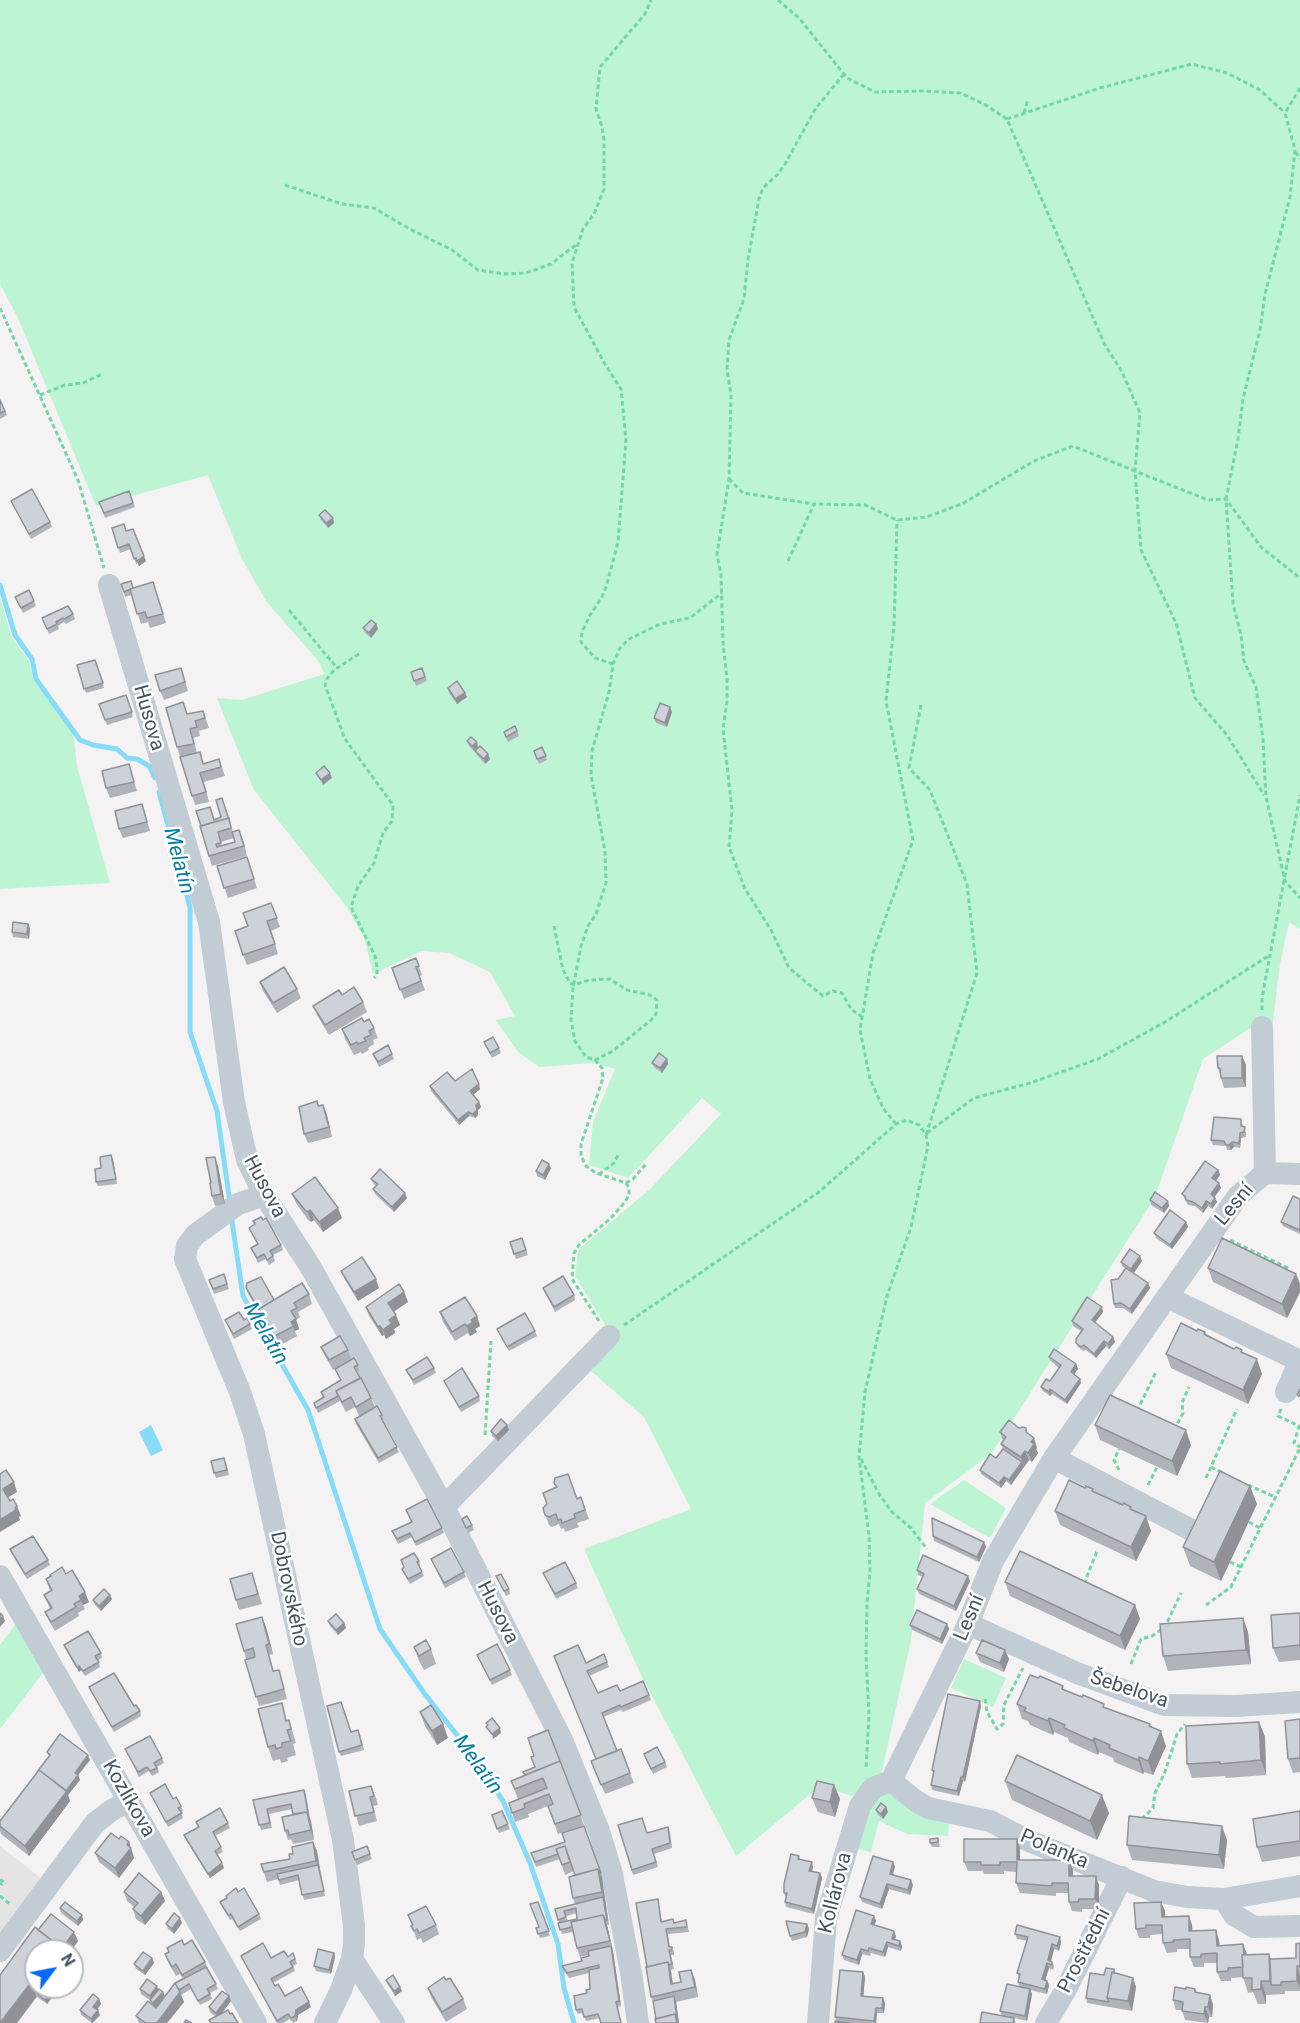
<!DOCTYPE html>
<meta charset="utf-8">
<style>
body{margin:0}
#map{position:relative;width:1300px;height:2023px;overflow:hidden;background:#f4f2f2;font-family:Roboto,sans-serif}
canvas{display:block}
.north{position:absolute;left:24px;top:1939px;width:60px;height:60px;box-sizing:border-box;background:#fff;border:2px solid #b5bbc0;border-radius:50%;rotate:58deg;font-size:16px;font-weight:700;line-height:24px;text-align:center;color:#475562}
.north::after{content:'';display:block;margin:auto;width:21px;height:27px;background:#056afb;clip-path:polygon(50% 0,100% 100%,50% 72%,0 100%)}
</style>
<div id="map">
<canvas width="1300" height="2023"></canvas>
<div class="north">N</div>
</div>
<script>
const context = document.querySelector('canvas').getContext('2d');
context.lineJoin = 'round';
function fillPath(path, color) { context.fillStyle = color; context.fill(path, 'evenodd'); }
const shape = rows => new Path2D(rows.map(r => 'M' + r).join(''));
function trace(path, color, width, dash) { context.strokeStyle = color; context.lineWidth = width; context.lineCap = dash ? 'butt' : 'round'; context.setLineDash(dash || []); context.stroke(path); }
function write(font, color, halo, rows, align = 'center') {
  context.font = font + ' Roboto,sans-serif'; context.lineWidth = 5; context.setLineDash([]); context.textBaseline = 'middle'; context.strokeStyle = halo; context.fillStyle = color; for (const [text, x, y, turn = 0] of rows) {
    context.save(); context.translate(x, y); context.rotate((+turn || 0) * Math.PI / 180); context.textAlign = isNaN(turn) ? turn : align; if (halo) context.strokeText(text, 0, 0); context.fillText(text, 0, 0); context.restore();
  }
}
const education = shape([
 [0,1846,42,1879,0,1934]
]);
const green = shape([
 [0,0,1300,0,1300,929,1289,922,1280,964,1272,1030,1255,1025,1203,1059,1155,1197,992,1453,925,1503,911,1640,880,1780,852,1796,820,1786,736,1856,641,1675,584,1549,691,1509,644,1417,591,1371,616,1342,575,1276,578,1250,650,1189,721,1114,702,1098,628,1178,589,1165,593,1122,615,1069,593,1063,539,1067,518,1052,496,1020,515,1016,490,972,449,953,422,951,373,974,364,937,346,906,254,790,217,698,242,700,324,674,320,663,266,601,242,559,208,475,96,506,17,316,0,284],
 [0,598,12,638,29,661,34,681,73,732,77,766,110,883,0,889],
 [964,1480,1006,1508,990,1538,930,1504],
 [17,1622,45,1670,0,1729,0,1645],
 [964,1659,1006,1678,993,1707,951,1688],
 [882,1790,949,1820,948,1836,907,1834,879,1821,871,1852,852,1848,855,1837]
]);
const water = shape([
 [151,1425,163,1450,151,1456,139,1432]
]);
const stream = shape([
 [0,585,15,635,32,659,36,679,80,740,93,745,117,749,127,758,137,759,149,766,155,778],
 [159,792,190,907,190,1032,217,1111,230,1203],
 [231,1215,243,1296,308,1410,380,1629,424,1693,472,1754,503,1801,530,1863,558,1944,564,1988,574,2023]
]);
const path = shape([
 [778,0,800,19,847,78,875,92,922,91,960,93,984,104,1007,119,1104,343,1122,372,1140,413,1135,471,1208,500,1226,499,1261,547,1300,578],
 [844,74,816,108,785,164,778,174,763,188,759,199,748,259,744,299,729,340,727,370,731,395,729,479,717,554,721,575,723,642,727,679,727,702,723,729,732,810,729,847,745,889,771,930,789,968,823,996,833,991,842,993,851,1009,862,1017],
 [1300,88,1285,113,1295,150,1290,197,1265,294,1260,330,1243,399,1238,439,1226,499,1233,603,1241,635,1244,661,1256,687,1263,739,1266,797,1285,881,1300,898],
 [1024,113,1028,99],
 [1007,119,1100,88,1192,64,1227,73,1260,90,1285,113],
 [1296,152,1300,159],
 [285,185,342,204,374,208,408,228,452,250,478,270,505,274,526,273,551,264,577,244],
 [0,308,78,480,104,568],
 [40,395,65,385,83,383,102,374],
 [729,479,743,493,814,504],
 [788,561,814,504,865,505,897,520,926,517,962,504,1034,461,1073,446,1135,471,1141,550,1176,623,1195,698,1227,735,1264,795],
 [289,610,337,668],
 [359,654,334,670,327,679,325,685,345,739,393,805,392,821,383,833,374,863,358,886,351,907,375,956,377,967,377,975,374,978],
 [613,664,595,658,581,642,582,632,590,615,602,597,607,584,618,542,626,440,621,389,606,366,574,307,572,263,583,229,594,214,604,189,604,140,602,127,596,109,600,67,645,14,651,0],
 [921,705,909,768,930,790,967,884,977,973,926,1135],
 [554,926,563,970,570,983,574,985,589,980,610,979,627,990,650,995,657,1000,656,1014,651,1020,613,1051,595,1060],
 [1262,1010,1262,998,1300,795],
 [896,1124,883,1108,870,1079,860,1030,873,953,913,840,886,701,894,626,897,520],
 [927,1133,974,1098,1030,1083,1098,1059,1165,1022,1270,955],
 [599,1174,614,1163,618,1155],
 [626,1183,633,1179,646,1164],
 [1230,1240,1290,1269],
 [599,1321,572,1279,574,1253,579,1245,611,1218,625,1202,629,1195,629,1188,626,1183,596,1173,586,1166,581,1156,581,1144,603,1078,602,1068,595,1060,586,1057,575,1041,571,1020,573,988,581,946,588,926,596,914,606,883,605,851,591,775,592,751,609,692,613,664,620,648,629,639,660,624,690,618,722,593],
 [624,1325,819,1192,896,1124,907,1120,919,1125,926,1135,928,1146,911,1227,887,1296,865,1392,859,1457,869,1535,870,1572,867,1603,866,1656,869,1715,866,1769],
 [1281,1409,1278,1416,1299,1426,1294,1443,1300,1447],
 [1137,1411,1156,1372],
 [1174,1430,1183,1413,1182,1403,1189,1387],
 [485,1435,491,1341],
 [861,1459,879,1494,892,1512,911,1528,927,1549],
 [1211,1467,1223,1473],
 [1119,1470,1114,1460,1119,1449],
 [1206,1478,1237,1409],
 [1148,1485,1157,1467],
 [1248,1485,1277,1498],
 [1249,1522,1260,1528],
 [1230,1562,1241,1567],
 [1084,1584,1097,1551],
 [1206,1605,1231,1587,1300,1448],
 [1131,1664,1141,1639,1152,1636,1165,1627,1181,1593],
 [985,1699,987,1712,997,1729,1003,1724,1004,1705,1023,1668],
 [1142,1819,1153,1808,1155,1793,1165,1772,1177,1734,1185,1724],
 [0,1881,1,1880,4,1882,2,1884,0,1883],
 [0,1896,11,1905]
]);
const minor = shape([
 [109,585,209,922,234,1102,247,1160,264,1195,310,1266,444,1507,562,1740,599,1831,612,1874,631,1973,638,2023],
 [1262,1027,1265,1173],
 [264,1195,238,1204,195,1235,187,1246,185,1259,240,1392,254,1434,343,1840,354,1925,354,1943,352,1959,341,1990,325,2023],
 [1167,1297,1300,1361],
 [1286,1392,1300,1360],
 [1054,1458,1197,1533],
 [444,1507,609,1336],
 [0,1576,256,2023],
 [968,1624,1077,1673,1164,1705,1236,1706,1300,1702],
 [891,1781,968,1624,993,1561,1054,1458,1238,1196,1265,1173,1300,1174],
 [891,1781,916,1801,928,1808,990,1821,1029,1841,1154,1891,1187,1897,1224,1899,1300,1886],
 [1224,1899,1234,1915,1254,1927,1300,1926],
 [0,1951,95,1823,112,1810,129,1801],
 [352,1959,394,2023],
 [818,2023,826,1918,860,1806,873,1788,891,1781],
 [1046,2023,1065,1991,1122,1877]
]);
const wall = shape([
 [0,400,7,415,0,419],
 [129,491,135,507,105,518,99,502],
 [11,501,50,522,52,527,31,539],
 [319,515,333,518,334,523,328,528,321,520],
 [112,528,127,531,146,561,139,566,138,563,136,564,131,549,120,553],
 [153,582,166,623,150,628,148,622,141,624,132,595,125,597,121,584,133,588],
 [15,597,34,601,36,606,23,613],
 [73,614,75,619,66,624,64,622,58,626,59,629,49,634,42,618],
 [376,624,378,629,371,638,365,633,363,628],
 [95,660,104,688,86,693,77,665],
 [181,668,188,691,164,700,160,691],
 [422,668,427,681,416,686,411,672],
 [448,688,467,697,457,704,449,693],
 [126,695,133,717,107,725,99,704],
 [203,711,209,728,199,731,200,736,193,738,197,753,204,764,219,759,225,776,204,782,209,802,195,805,177,747,188,714],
 [672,712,667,727,656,723,654,718],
 [517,731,519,736,508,742,504,732],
 [467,741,478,747,474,751,469,746],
 [542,747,547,760,539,764,534,751],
 [475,751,490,759,485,764,477,755],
 [129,764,137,791,110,798,106,788],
 [222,798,233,832,243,839,247,856,212,866,209,856,214,819,221,817],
 [234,838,235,842,222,846,221,842],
 [145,814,150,831,123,838,119,829],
 [247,857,257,888,228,898,217,866],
 [271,903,280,927,271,931,278,954,247,965,243,955,248,926],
 [30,928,29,939,13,937,12,932],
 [416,958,422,975,420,976,425,990,404,999,392,968],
 [260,982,297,989,301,998,277,1013,263,991],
 [342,995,363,1002,367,1012,329,1035,317,1015,313,1006],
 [364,1022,374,1028,378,1038,373,1040,374,1044,368,1048,369,1050,362,1054,361,1052,354,1055,345,1039,342,1029],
 [484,1042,499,1048,501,1053,492,1058],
 [388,1045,394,1059,379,1067,373,1054],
 [1242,1056,1246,1065,1246,1087,1224,1088,1218,1068],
 [667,1059,668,1064,662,1073,654,1067,652,1063],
 [455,1081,480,1089,473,1095,479,1102,481,1107,478,1110,478,1115,475,1118,469,1116,459,1125,431,1091,430,1086],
 [317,1101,319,1106,323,1105,332,1137,308,1143,304,1134],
 [1243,1124,1243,1127,1246,1132,1246,1137,1241,1138,1240,1148,1234,1147,1231,1150,1227,1150,1226,1146,1213,1145,1211,1140],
 [113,1159,117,1184,98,1186,96,1182,101,1168],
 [218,1166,225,1204,215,1206,212,1196,211,1183],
 [551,1168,545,1180,537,1176,536,1171],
 [1218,1170,1220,1175,1216,1181,1221,1188,1214,1197,1217,1202,1212,1209,1208,1206,1203,1213,1195,1206,1188,1205,1182,1194],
 [371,1179,407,1198,394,1212,375,1194,373,1189,376,1186,373,1183],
 [292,1194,342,1218,323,1232,314,1220,311,1222,308,1220,296,1203],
 [1300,1199,1300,1234,1283,1226,1281,1222],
 [1150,1200,1168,1201,1169,1206,1164,1213,1151,1205],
 [263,1220,281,1245,283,1250,273,1255,275,1261,269,1265,266,1259,258,1263,251,1248,257,1244,249,1228,254,1225,253,1221],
 [1186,1222,1188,1227,1172,1249,1156,1238,1154,1233],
 [522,1238,528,1255,516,1259,510,1242],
 [1142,1261,1134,1273,1150,1288,1132,1314,1123,1308,1115,1308,1114,1304,1118,1279,1126,1269,1122,1266,1121,1262],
 [1208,1268,1296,1274,1300,1284,1300,1292,1287,1318,1213,1282],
 [341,1271,379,1288,358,1301,345,1280],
 [209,1280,227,1284,229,1289,214,1294],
 [246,1287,274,1300,309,1294,312,1304,298,1312,300,1317,296,1320,299,1329,295,1331,297,1336,279,1346,247,1292],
 [543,1288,574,1295,575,1300,555,1312],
 [404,1292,408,1302,394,1311,400,1325,394,1329,395,1333,386,1339,384,1335,382,1336,369,1316,366,1307],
 [440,1312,477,1316,480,1326,475,1329,477,1332,470,1336,468,1333,455,1341,443,1322],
 [1103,1312,1095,1323,1113,1337,1115,1342,1109,1349,1106,1346,1096,1358,1086,1350,1083,1351,1078,1347,1076,1343,1081,1331,1073,1326,1072,1321],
 [225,1320,244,1320,250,1324,252,1329,234,1339],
 [497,1329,535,1331,537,1336,509,1351],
 [1197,1331,1205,1332,1206,1335,1262,1374,1248,1404,1171,1368,1166,1354],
 [321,1347,348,1350,351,1359,333,1370,325,1356],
 [1049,1357,1076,1364,1078,1369,1074,1374,1080,1379,1081,1383,1067,1404,1052,1394,1050,1396,1043,1391,1041,1387,1050,1381,1059,1368,1051,1361],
 [358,1365,359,1370,357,1372,371,1398,375,1407,382,1415,384,1420,382,1420,399,1452,379,1463,356,1424,355,1419,359,1416,355,1407,346,1412,340,1401,318,1413,314,1403,323,1398,321,1392,341,1380,335,1369],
 [434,1368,436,1373,414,1385,406,1370],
 [444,1381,479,1396,480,1401,461,1412],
 [1095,1425,1191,1445,1177,1476,1100,1440],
 [1019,1428,1026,1428,1028,1434,1034,1438,1037,1448,1036,1449,1038,1453,1032,1462,1029,1460,1011,1485,1006,1481,1001,1488,981,1474,980,1470,996,1458,1003,1449,1001,1444,1003,1441,1000,1432],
 [509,1430,498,1441,492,1436,491,1431],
 [226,1462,229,1475,216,1478,214,1473],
 [554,1483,577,1499,581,1497,589,1519,577,1523,579,1527,565,1532,564,1528,561,1529,559,1524,552,1527,549,1525,543,1508,547,1504,556,1488],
 [1085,1488,1093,1489,1094,1492,1123,1505,1131,1507,1132,1510,1151,1531,1136,1561,1060,1525,1055,1511],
 [1257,1504,1221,1581,1190,1566,1183,1547],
 [406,1510,442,1528,444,1533,416,1546,412,1537,398,1544,392,1531,411,1522],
 [462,1519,472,1525,474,1530,468,1533],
 [933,1536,986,1547,979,1562,934,1541],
 [10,1549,48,1560,50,1565,27,1579,12,1554],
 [431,1559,464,1572,466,1577,445,1588],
 [401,1560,419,1561,420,1565,419,1566,424,1576,410,1584,402,1569,404,1567],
 [917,1570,970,1581,956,1611,919,1594,917,1589,923,1577,918,1575],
 [252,1573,262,1604,239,1610,236,1600],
 [543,1573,576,1583,578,1588,556,1599],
 [66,1574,89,1602,83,1605,85,1609,78,1613,79,1616,55,1631,49,1621,45,1612,50,1609,44,1595,50,1591,46,1579],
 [496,1576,509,1589,510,1594,506,1596],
 [1005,1582,1135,1605,1140,1619,1125,1650,1010,1596],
 [112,1599,101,1611,95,1605,93,1600],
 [1300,1613,1300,1660,1279,1662,1273,1648],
 [1243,1618,1248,1632,1251,1664,1168,1671,1163,1656],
 [328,1621,344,1623,346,1628,338,1635,330,1626],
 [947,1624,949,1629,942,1644,912,1630,910,1625],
 [266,1627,273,1654,269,1655,273,1671,279,1670,287,1699,259,1706,244,1651],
 [64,1645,101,1653,102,1658,98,1660,100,1667,85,1676,81,1670,79,1672,66,1650],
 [414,1647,431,1649,436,1664,424,1670,419,1661],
 [1005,1650,1009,1659,1004,1672,980,1662,976,1653],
 [604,1654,609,1667,589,1676,598,1693,620,1691,643,1681,651,1700,623,1712,621,1710,603,1717,617,1751,621,1749,634,1783,605,1794,595,1770,596,1759,586,1663],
 [477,1655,510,1670,512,1675,492,1685],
 [1038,1678,1063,1686,1064,1690,1151,1727,1166,1746,1153,1775,1144,1772,1143,1774,1114,1762,1113,1758,1099,1752,1098,1755,1069,1742,1068,1738,1054,1732,1053,1735,1030,1725,1028,1721,1022,1719,1017,1704],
 [89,1687,140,1711,141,1716,114,1732,91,1692],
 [981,1706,965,1782,963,1781,959,1796,932,1790,931,1785,933,1773,932,1770],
 [420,1712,443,1724,448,1738,437,1745,425,1726],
 [1300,1719,1300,1772,1293,1773,1288,1759],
 [288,1720,289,1720,296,1743,293,1744,296,1755,287,1758,288,1761,281,1763,280,1759,273,1761,268,1747],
 [1259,1722,1265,1737,1266,1775,1226,1778,1225,1776,1192,1778,1187,1764],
 [548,1730,584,1825,558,1834,548,1806,553,1804,528,1814,529,1817,515,1822,509,1803,518,1799,511,1781,524,1775,535,1767,534,1756],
 [351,1732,360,1735,364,1750,341,1756,339,1752],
 [125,1749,162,1758,164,1763,157,1767,159,1772,152,1776,149,1771,139,1777],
 [47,1752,90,1760,78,1775,80,1780,68,1795,70,1801,29,1856,1,1834,0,1831,0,1818,1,1820,49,1757],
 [644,1754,665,1762,667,1767,653,1774],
 [1005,1781,1109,1813,1097,1840,1012,1800],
 [834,1785,840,1799,835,1817,818,1812,812,1798],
 [304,1790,306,1795,314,1840,293,1844,291,1839,288,1840,285,1831,293,1814,292,1809,269,1814,272,1828,261,1830,253,1800],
 [349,1791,375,1795,378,1805,373,1806,377,1821,359,1826],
 [150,1793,173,1799,181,1806,183,1811,181,1812,183,1818,168,1827],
 [886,1807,888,1812,883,1819,878,1815,876,1810],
 [502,1811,510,1829,499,1833,492,1815],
 [1300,1811,1300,1856,1262,1862,1257,1847],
 [196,1822,228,1823,230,1828,215,1836,223,1852,217,1855,224,1868,210,1878,186,1840,184,1835,198,1827],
 [618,1825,647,1833,668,1827,670,1832,672,1848,654,1854,658,1867,633,1875],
 [584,1826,603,1878,602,1878,609,1925,607,1925,613,1951,621,2006,618,2007,621,2023,601,2023,600,2018,586,2021,583,2013,578,2014,576,2010,590,1989,589,1973,569,1978,564,1971,562,1966,582,1961,589,1955,580,1957,577,1948,573,1932,562,1934,555,1909,575,1904,573,1898,575,1875,574,1871,565,1875,560,1859,536,1867,531,1853,565,1842],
 [577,1913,577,1919,568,1921,566,1916],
 [938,1838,940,1847,932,1847,930,1843],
 [119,1839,129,1842,134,1858,119,1878,99,1862,95,1853],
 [1227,1840,1224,1869,1132,1860,1127,1845],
 [313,1842,317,1851,325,1896,304,1900,299,1880,280,1885,278,1879,267,1882,261,1864,290,1859,293,1854],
 [367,1846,372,1859,357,1865,352,1852],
 [1020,1848,1020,1860,1073,1870,1073,1876,1099,1885,1099,1909,1082,1909,1082,1912,1072,1911,1069,1902,1069,1893,1056,1893,1056,1896,1020,1893,1016,1883,1016,1872,1004,1871,1004,1874,984,1874,983,1871,968,1871,964,1862],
 [799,1856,800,1859,813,1867,812,1871,820,1873,822,1878,814,1914,786,1907,785,1902,786,1898,784,1893],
 [893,1862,895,1867,893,1875,913,1885,910,1895,889,1889,882,1909,862,1902,860,1897],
 [124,1892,161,1892,165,1901,145,1925,136,1919,133,1909,134,1907,127,1901],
 [238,1892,259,1914,261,1919,240,1931,232,1919,230,1920,220,1902,227,1898,226,1896],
 [658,1899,662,1922,687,1925,689,1932,668,1934,670,1947,674,1951,674,1955,671,1955,674,1969,671,1970,673,1984,681,1982,691,1970,695,1980,698,1997,676,2002,679,2023,656,2023,653,2001,651,1997],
 [538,1902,550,1936,540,1938,536,1928,539,1927],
 [1161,1902,1165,1911,1165,1917,1189,1916,1192,1925,1192,1931,1219,1940,1220,1945,1247,1954,1247,1955,1270,1959,1296,1958,1300,1943,1300,1991,1285,1991,1285,1994,1266,1995,1266,2004,1258,2004,1253,1992,1248,1993,1243,1977,1231,1978,1231,1981,1221,1981,1217,1972,1217,1963,1204,1963,1204,1967,1194,1967,1190,1957,1190,1949,1177,1949,1177,1952,1167,1953,1163,1943,1163,1934,1150,1935,1150,1938,1139,1938,1136,1929],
 [60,1908,82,1915,83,1920,78,1926,61,1913],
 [408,1915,436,1925,439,1934,423,1943,421,1938,417,1940],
 [874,1916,876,1921,874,1925,896,1936,895,1939,902,1946,901,1951,888,1947,885,1957,871,1953,870,1956,862,1954,859,1965,844,1960,842,1955],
 [182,1923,174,1934,168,1929,166,1924],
 [807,1924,809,1929,807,1937,792,1941,790,1936],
 [38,1930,78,1941,71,1951,36,1951,36,1987,52,1990,54,1995,47,2004,37,1997,17,2023,0,2023],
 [1015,1934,1061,1942,1059,1951,1054,1949,1051,1961,1052,1962,1054,1966,1053,1970,1049,1968,1045,1980,1047,1981,1049,1985,1047,1994,1030,1990,1032,1994,1027,2021,1014,2018,1016,2023,980,2023,1002,2016,1000,2011,1019,1987,1018,1982,1019,1978,1017,1973,1027,1941,1017,1939],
 [184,1945,205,1962,218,1989,210,1993,212,1999,200,2005,191,1989,181,1995,184,2002,167,2023,139,2023,136,2016,152,2004,150,2000,141,1994,140,1989,159,1990,163,1992,164,1996,183,1979,180,1974,176,1976,169,1964,165,1954,169,1952,167,1948],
 [293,1953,297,1964,293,1966,295,1971,273,1983,275,1986,285,1996,311,2007,298,2015,297,2021,293,2023,290,2019,283,2023,277,2023,241,1956,271,1958,288,1957],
 [334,1953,335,1957,331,1974,316,1971,314,1966],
 [152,1958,154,1963,145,1975,136,1969,134,1964],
 [1114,1969,1115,1973,1133,1978,1136,1987,1132,2011,1087,2003,1086,1998,1104,1975],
 [863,1972,865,1977,863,1996,885,2003,884,2013,877,2013,876,2023,835,2023,836,2021,835,2017],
 [386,1980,402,1991,395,1996,388,1985],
 [446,1980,463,1999,467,2009,446,2022,431,1997,428,1988],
 [1186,1989,1195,1989,1197,1993,1210,1995,1213,2005,1212,2017,1209,2017,1208,2023,1185,2020,1182,2010,1176,2010,1173,2000],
 [99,1999,101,2004,97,2009,100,2015,93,2023,92,2023,81,2015,80,2010],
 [231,2001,221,2014,230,2014,238,2023,210,2023,209,2020,216,2017,210,2012,209,2007]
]);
const shadedWall = shape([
 [333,518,334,523,328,528,326,523],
 [144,556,146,561,139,566,137,561],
 [376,624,378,629,371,638,369,633],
 [465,693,467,697,457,704,455,699],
 [670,707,672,712,667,727,665,723],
 [477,742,478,747,474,751,472,746],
 [488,754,490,759,485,764,484,759],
 [330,773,332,778,323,785,321,780],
 [28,924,30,928,29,939,27,934],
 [1242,1056,1246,1065,1246,1087,1242,1078],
 [667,1059,668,1064,662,1073,660,1068],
 [479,1084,480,1089,472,1096,470,1091],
 [479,1102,481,1107,478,1110,478,1115,475,1118,473,1114,476,1105],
 [323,1105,327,1115,332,1137,329,1127],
 [468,1112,469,1116,459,1125,458,1120],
 [1240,1133,1241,1138,1240,1148,1239,1143],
 [1232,1142,1234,1147,1231,1150,1229,1145],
 [111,1155,113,1159,117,1184,116,1179],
 [215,1157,218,1166,225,1204,221,1194],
 [549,1164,551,1168,545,1180,543,1175],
 [1218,1170,1220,1175,1214,1183,1212,1178],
 [1219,1183,1221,1188,1213,1199,1211,1194],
 [405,1193,407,1198,394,1212,392,1207],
 [1215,1198,1217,1202,1212,1209,1211,1204],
 [1168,1201,1169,1206,1164,1213,1162,1208],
 [1206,1201,1208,1206,1203,1213,1202,1208],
 [338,1208,342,1218,323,1232,319,1222],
 [310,1210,314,1220,311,1222,308,1212],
 [1186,1222,1188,1227,1172,1249,1170,1245],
 [1140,1256,1142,1261,1133,1274,1131,1269],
 [1296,1274,1300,1284,1300,1292,1287,1318,1282,1304],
 [376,1279,379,1288,358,1301,354,1292],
 [1148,1283,1150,1288,1132,1314,1130,1309],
 [404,1292,408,1302,392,1313,388,1303],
 [1102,1307,1103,1312,1093,1325,1092,1320],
 [396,1315,400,1325,394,1329,395,1333,386,1339,383,1330,389,1320],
 [477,1316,480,1326,475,1329,477,1332,470,1336,467,1326,471,1320],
 [296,1319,299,1329,295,1331,291,1322],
 [380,1326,384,1335,382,1336,378,1327],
 [1113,1337,1115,1342,1109,1349,1108,1344],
 [1104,1341,1106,1346,1096,1358,1094,1354],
 [1257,1359,1262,1374,1248,1404,1243,1390],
 [1076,1364,1078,1369,1072,1377,1071,1372],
 [1080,1379,1081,1383,1067,1404,1065,1400],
 [1050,1389,1052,1394,1050,1396,1049,1392],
 [507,1425,509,1430,498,1441,496,1436],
 [1186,1430,1191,1445,1177,1476,1172,1461],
 [1034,1438,1037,1448,1036,1449,1038,1453,1032,1462,1028,1453,1031,1442],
 [1025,1451,1029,1460,1024,1467,1021,1457],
 [1022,1462,1024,1467,1011,1485,1009,1480],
 [1004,1477,1006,1481,1001,1488,999,1483],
 [14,1482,17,1492,7,1498,3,1489],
 [1250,1486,1257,1504,1221,1581,1214,1562],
 [17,1506,21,1516,19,1517,20,1520,0,1532,0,1520],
 [1146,1516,1151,1531,1136,1561,1131,1547],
 [984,1542,986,1547,979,1562,977,1557],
 [968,1576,970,1581,956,1611,954,1606],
 [85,1592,89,1602,83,1605,79,1596],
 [110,1595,112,1599,101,1611,99,1606],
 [1135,1605,1140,1619,1125,1650,1120,1636],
 [3,1616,5,1621,0,1627,0,1620],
 [262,1617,266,1627,273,1654,269,1644],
 [1243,1618,1248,1632,1251,1664,1246,1650],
 [344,1623,346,1628,338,1635,336,1630],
 [947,1624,949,1629,942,1644,940,1639],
 [1005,1650,1009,1659,1004,1672,1000,1663],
 [79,1666,81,1670,79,1672,77,1667],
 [980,1701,981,1706,965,1782,963,1777],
 [1049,1718,1054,1732,1053,1735,1048,1721],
 [1259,1722,1265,1737,1266,1775,1261,1760],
 [443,1724,448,1738,437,1745,432,1731],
 [500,1728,501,1733,493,1739,492,1734],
 [1161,1731,1166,1746,1153,1775,1148,1761],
 [1094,1738,1099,1752,1098,1755,1093,1741],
 [88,1755,90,1760,76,1778,75,1773],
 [1139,1757,1144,1772,1143,1774,1138,1760],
 [78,1775,80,1780,68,1795,70,1801,29,1856,25,1846],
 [961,1777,963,1781,959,1796,957,1791],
 [834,1785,840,1799,835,1817,830,1802],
 [1102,1795,1109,1813,1097,1840,1090,1821],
 [886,1807,888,1812,883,1819,881,1814],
 [307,1812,311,1821,314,1840,311,1830],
 [1222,1826,1227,1840,1224,1869,1219,1855],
 [1017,1839,1020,1848,1020,1870,1017,1860],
 [129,1842,134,1858,119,1878,115,1868,127,1845],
 [313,1842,317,1851,320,1870,316,1861],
 [1069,1860,1073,1870,1073,1885,1069,1876],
 [812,1862,813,1867,811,1875,809,1871],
 [893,1862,895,1867,891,1879,890,1874],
 [222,1863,224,1868,210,1878,208,1874],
 [598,1869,602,1878,609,1925,602,1892],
 [820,1873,822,1878,814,1914,812,1909],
 [1096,1876,1099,1885,1099,1909,1095,1899],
 [911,1880,913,1885,910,1895,908,1890],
 [887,1884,889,1889,882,1909,880,1904],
 [161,1892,165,1901,145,1925,141,1916],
 [1161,1902,1165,1911,1166,1927,1162,1917],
 [82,1915,83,1920,78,1926,77,1921],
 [603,1915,607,1925,613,1951,610,1941],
 [874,1916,876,1921,873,1929,871,1924],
 [1189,1916,1192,1925,1193,1941,1189,1931],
 [180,1918,182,1923,174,1934,172,1929],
 [807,1924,809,1929,807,1937,805,1932],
 [1216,1930,1219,1940,1220,1955,1217,1946],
 [894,1931,896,1936,894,1943,892,1939],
 [74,1932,78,1941,71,1951,55,1951,59,1946],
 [1060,1937,1061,1942,1059,1951,1057,1946],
 [900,1941,902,1946,901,1951,899,1946],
 [887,1942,888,1947,885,1957,883,1952],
 [1052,1944,1054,1949,1050,1965,1048,1960],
 [1243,1944,1247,1954,1248,1977,1244,1967],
 [611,1946,613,1951,621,2006,619,2001],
 [861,1949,862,1954,859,1965,857,1960],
 [334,1953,335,1957,331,1974,329,1970],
 [1269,1954,1274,1969,1271,1985,1270,1981],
 [152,1958,154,1963,145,1975,143,1971],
 [668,1962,671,1972,674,1993,671,1984],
 [1047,1963,1049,1968,1044,1984,1042,1979],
 [1297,1966,1300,1975,1300,1988,1297,1981],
 [691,1970,695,1980,698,1997,695,1987],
 [72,1972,75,1981,72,1985],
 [863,1972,865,1977,863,2001,861,1996],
 [36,1976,36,1987,44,1987,35,1992,36,1997,17,2023,1,2023],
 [1133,1978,1136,1987,1132,2011,1128,2001],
 [1047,1981,1049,1985,1047,1994,1045,1989],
 [1261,1981,1266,1995,1266,2004,1261,1989],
 [157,1986,159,1991,151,2001,150,1996],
 [400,1987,402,1991,395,1996,394,1991],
 [1030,1989,1032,1994,1027,2021,1025,2016],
 [52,1990,54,1995,47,2004,45,2000],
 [163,1992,165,1997,155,2008,153,2003],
 [180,1992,184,2002,167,2023,157,2023],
 [1210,1995,1213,2005,1212,2017,1208,2007],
 [229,1996,231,2001,218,2018,216,2013],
 [674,1996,676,2001,679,2023,677,2023],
 [883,1998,885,2003,884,2013,882,2008],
 [99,1999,101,2004,95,2012,93,2007],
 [309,2002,311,2007,298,2015,297,2021,295,2016,296,2010],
 [1205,2007,1209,2017,1208,2023,1204,2014],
 [876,2008,877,2013,876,2023,875,2023,874,2021],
 [98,2010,100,2015,92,2023,91,2019]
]);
const building = shape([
 [0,400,5,411,0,413,0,400],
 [32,489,50,522,29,534,11,501,32,489],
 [129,491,133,503,104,513,99,502,129,491],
 [325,510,333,518,326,523,319,515,325,510],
 [124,524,126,531,133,529,144,556,137,561,136,558,134,559,129,544,118,548,112,528,124,524],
 [131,581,133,588,124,592,121,584,131,581],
 [153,582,163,614,147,618,145,612,137,614,130,589,153,582],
 [29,590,34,601,21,608,15,597,29,590],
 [68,606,73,614,64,619,63,618,56,622,57,624,47,629,42,618,68,606],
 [371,620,376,624,369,633,363,628,371,620],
 [95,660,103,683,84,689,77,665,95,660],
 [181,668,185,682,160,691,155,675,181,668],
 [422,668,425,677,414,681,411,672,422,668],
 [457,681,465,693,455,699,448,688,457,681],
 [126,695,132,712,105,720,99,704,126,695],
 [183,702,187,714,203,711,205,718,195,721,197,727,190,729,194,744,177,747,166,708,183,702],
 [660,703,670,707,665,723,654,718,660,703],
 [515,726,517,731,506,737,504,732,515,726],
 [471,737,477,742,472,746,467,741,471,737],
 [480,746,488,754,484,759,475,751,480,746],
 [542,747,546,756,537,759,534,751,542,747],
 [200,752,203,764,219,759,221,767,200,773,206,792,192,796,180,757,200,752],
 [129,764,134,782,106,788,102,771,129,764],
 [324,766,330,773,321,780,316,773,324,766],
 [222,798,230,823,229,818,201,826,196,811,210,807,214,820,221,817,216,800,222,798],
 [142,804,147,822,119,829,115,811,142,804],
 [229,818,231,828,218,832,221,843,216,844,217,847,235,842,232,832,239,830,244,846,209,856,200,826,229,818],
 [247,857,254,879,224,888,217,866,247,857],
 [271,903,277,918,267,921,275,944,243,955,235,931,248,926,243,913,271,903],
 [13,922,28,924,27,934,12,932,13,922],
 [416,958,419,966,416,967,421,981,400,990,392,968,416,958],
 [284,967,297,989,273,1003,260,982,284,967],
 [354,987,363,1002,325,1025,313,1006,339,990,342,995,354,987],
 [362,1018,364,1022,369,1019,374,1028,369,1031,371,1035,364,1038,366,1041,358,1044,357,1042,351,1045,342,1029,362,1018],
 [493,1037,499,1048,490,1053,484,1042,493,1037],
 [388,1045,392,1054,378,1062,373,1054,388,1045],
 [659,1053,667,1059,660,1068,652,1063,659,1053],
 [1217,1056,1242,1056,1242,1078,1221,1078,1220,1068,1218,1068,1217,1056],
 [472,1069,479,1084,470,1091,479,1102,476,1105,477,1110,473,1114,468,1112,458,1120,430,1086,447,1072,455,1081,472,1069],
 [317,1101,318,1106,323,1105,329,1127,304,1134,299,1107,317,1101],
 [1214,1117,1241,1119,1241,1126,1245,1127,1244,1132,1240,1133,1239,1143,1232,1142,1229,1145,1226,1145,1224,1141,1211,1140,1214,1117],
 [111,1155,116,1179,96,1182,95,1169,101,1168,100,1157,111,1155],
 [215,1157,221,1194,212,1196,210,1183,211,1183,206,1158,215,1157],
 [542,1160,549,1164,543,1175,536,1171,542,1160],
 [1205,1161,1218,1170,1212,1178,1219,1183,1211,1194,1215,1198,1211,1204,1206,1201,1202,1208,1193,1202,1186,1200,1185,1196,1182,1194,1205,1161],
 [380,1169,405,1193,392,1207,373,1189,378,1184,371,1179,380,1169],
 [315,1177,338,1208,319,1222,310,1210,308,1212,305,1210,292,1194,315,1177],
 [1155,1192,1168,1201,1162,1208,1150,1200,1155,1192],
 [1293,1196,1300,1199,1300,1230,1281,1222,1293,1196],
 [1170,1210,1186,1222,1170,1245,1154,1233,1170,1210],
 [261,1217,263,1220,266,1218,281,1245,270,1251,273,1256,267,1260,264,1254,257,1258,251,1248,258,1244,249,1228,255,1224,253,1221,261,1217],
 [522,1238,526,1250,514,1254,510,1242,522,1238],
 [1222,1238,1296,1274,1282,1304,1208,1268,1222,1238],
 [1130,1249,1140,1256,1131,1269,1121,1262,1130,1249],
 [362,1257,376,1279,354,1292,341,1271,362,1257],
 [1126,1268,1148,1283,1130,1309,1121,1303,1114,1304,1111,1280,1118,1279,1126,1268],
 [224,1274,227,1284,213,1289,209,1280,224,1274],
 [563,1276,574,1295,554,1307,543,1288,563,1276],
 [261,1277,274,1300,259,1309,260,1312,246,1287,247,1283,261,1277],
 [302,1283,309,1294,294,1303,297,1308,291,1311,296,1319,291,1322,294,1326,275,1336,259,1309,302,1283],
 [399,1284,404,1292,388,1303,396,1315,389,1320,392,1323,383,1330,380,1326,378,1327,366,1307,399,1284],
 [465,1297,477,1316,471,1320,473,1322,467,1326,465,1324,452,1332,440,1312,465,1297],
 [1087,1297,1102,1307,1092,1320,1113,1337,1108,1344,1104,1341,1094,1354,1084,1345,1081,1347,1076,1343,1076,1339,1083,1329,1072,1321,1087,1297],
 [239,1312,244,1320,247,1318,250,1324,233,1334,225,1320,239,1312],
 [525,1313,535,1331,507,1347,497,1329,525,1313],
 [1181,1323,1197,1331,1198,1329,1205,1332,1204,1334,1234,1349,1236,1347,1242,1350,1241,1352,1257,1359,1243,1390,1166,1354,1181,1323],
 [340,1336,348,1350,329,1360,321,1347,340,1336],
 [1054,1349,1076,1364,1071,1372,1080,1379,1065,1400,1050,1389,1049,1392,1041,1387,1046,1379,1050,1381,1061,1365,1049,1357,1054,1349],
 [427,1357,434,1368,413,1380,406,1370,427,1357],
 [354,1358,358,1365,354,1367,360,1378,336,1391,338,1396,316,1408,314,1403,324,1397,321,1392,341,1380,335,1369,354,1358],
 [462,1368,479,1396,459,1407,444,1381,462,1368],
 [361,1378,371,1398,356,1407,351,1397,342,1402,336,1391,361,1378],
 [1300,1389,1300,1397,1297,1395,1300,1389],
 [1110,1395,1186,1430,1172,1461,1095,1425,1110,1395],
 [377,1406,382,1415,380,1416,397,1447,378,1458,355,1419,377,1406],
 [501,1419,507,1425,496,1436,491,1431,501,1419],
 [1009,1420,1019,1428,1023,1427,1026,1428,1026,1432,1034,1438,1031,1442,1034,1444,1028,1453,1025,1451,1021,1457,1001,1444,1006,1437,1000,1432,1009,1420],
 [1003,1449,1022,1462,1009,1480,1004,1477,999,1483,980,1470,990,1454,996,1458,1003,1449],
 [224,1458,227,1470,214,1473,211,1461,224,1458],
 [6,1470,14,1482,3,1489,10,1501,13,1499,17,1506,15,1508,16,1510,0,1520,0,1474,6,1470],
 [1220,1471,1250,1486,1214,1562,1183,1547,1220,1471],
 [568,1474,577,1499,581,1497,585,1510,574,1514,575,1518,562,1523,561,1519,558,1520,556,1514,549,1517,545,1515,543,1508,547,1504,543,1493,557,1487,554,1483,555,1478,568,1474],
 [1069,1480,1085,1488,1086,1486,1093,1489,1092,1491,1123,1505,1124,1503,1131,1507,1130,1509,1146,1516,1131,1547,1055,1511,1069,1480],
 [427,1499,442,1528,415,1542,410,1533,397,1539,392,1531,412,1522,406,1510,427,1499],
 [467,1516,472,1525,466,1528,462,1519,467,1516],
 [932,1518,984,1542,977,1557,933,1536,932,1518],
 [33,1536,48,1560,25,1574,10,1549,33,1536],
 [451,1548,464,1572,444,1583,431,1559,451,1548],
 [1020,1551,1135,1605,1120,1636,1005,1582,1020,1551],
 [414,1553,419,1561,417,1562,422,1572,408,1579,402,1569,404,1567,401,1560,414,1553],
 [923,1555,968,1576,954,1606,917,1589,924,1574,917,1570,923,1555],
 [565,1562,576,1583,555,1594,543,1573,565,1562],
 [62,1567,66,1574,72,1570,85,1592,79,1596,81,1600,74,1604,76,1607,51,1622,45,1612,52,1608,44,1595,52,1590,46,1579,51,1576,50,1575,62,1567],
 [252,1573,258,1594,236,1600,230,1579,252,1573],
 [501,1574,509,1589,504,1591,496,1576,501,1574],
 [104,1589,110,1595,99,1606,93,1600,104,1589],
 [917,1610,947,1624,940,1639,910,1625,917,1610],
 [0,1613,3,1616,0,1620,0,1613],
 [1300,1613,1300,1645,1273,1648,1271,1615,1300,1613],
 [336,1614,344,1623,336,1630,328,1621,336,1614],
 [262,1617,269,1644,266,1645,273,1671,279,1670,284,1689,256,1697,245,1660,255,1657,253,1648,244,1651,236,1624,262,1617],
 [1243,1618,1246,1650,1163,1656,1160,1624,1243,1618],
 [88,1631,101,1653,95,1656,99,1662,83,1671,79,1666,77,1667,64,1645,88,1631],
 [426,1640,431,1649,419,1656,414,1647,426,1640],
 [982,1640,1005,1650,1000,1663,976,1653,982,1640],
 [497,1644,510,1670,490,1680,477,1655,497,1644],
 [578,1645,586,1663,604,1654,607,1662,587,1671,598,1693,617,1685,620,1691,643,1681,649,1695,621,1707,620,1705,602,1713,617,1751,596,1759,554,1656,578,1645],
 [114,1673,134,1706,136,1705,140,1711,112,1727,89,1687,114,1673],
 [1030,1675,1038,1678,1040,1676,1063,1686,1062,1689,1082,1697,1083,1695,1104,1704,1103,1707,1150,1724,1149,1726,1161,1731,1148,1761,1139,1757,1138,1760,1109,1748,1110,1745,1094,1738,1093,1741,1064,1728,1065,1725,1049,1718,1048,1721,1024,1711,1026,1708,1017,1704,1030,1675],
 [948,1694,980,1701,963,1777,961,1777,957,1791,931,1785,934,1771,932,1770,948,1694],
 [341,1702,351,1732,358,1730,362,1745,339,1752,327,1706,341,1702],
 [282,1703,286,1721,289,1720,291,1729,287,1730,291,1741,282,1743,282,1747,276,1749,275,1745,268,1747,258,1709,282,1703],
 [431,1705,443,1724,432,1731,420,1712,431,1705],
 [492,1718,500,1728,492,1734,486,1727,488,1725,486,1723,492,1718],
 [1300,1719,1300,1758,1288,1759,1285,1721,1300,1719],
 [1259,1722,1261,1760,1220,1764,1220,1762,1187,1764,1186,1726,1259,1722],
 [548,1730,560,1761,525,1775,523,1772,535,1767,531,1757,534,1756,528,1738,548,1730],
 [60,1734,88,1755,75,1773,78,1775,66,1791,39,1770,37,1772,50,1755,47,1752,60,1734],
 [150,1736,162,1758,154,1763,157,1768,150,1771,147,1767,138,1772,125,1749,150,1736],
 [657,1747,665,1762,651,1769,644,1754,657,1747],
 [621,1749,630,1773,601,1785,591,1761,621,1749],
 [1017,1755,1102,1795,1090,1821,1005,1781,1017,1755],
 [560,1761,581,1815,555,1824,548,1806,553,1804,549,1794,524,1804,525,1808,512,1813,509,1803,547,1788,543,1778,515,1789,511,1781,560,1761],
 [39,1770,67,1791,25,1846,0,1826,0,1821,39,1770],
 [817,1781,834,1785,830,1802,812,1798,817,1781],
 [165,1784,173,1799,176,1797,181,1806,178,1808,182,1813,166,1822,150,1793,165,1784],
 [371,1786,374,1796,370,1797,374,1812,355,1816,349,1791,371,1786],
 [304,1790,308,1813,307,1812,293,1814,291,1804,267,1809,270,1823,259,1825,253,1800,304,1790],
 [881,1803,886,1807,881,1814,876,1810,881,1803],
 [220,1808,228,1823,213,1832,221,1847,215,1851,222,1863,208,1874,184,1835,199,1827,196,1822,220,1808],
 [502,1811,508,1824,497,1829,492,1815,502,1811],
 [1300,1811,1300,1841,1257,1847,1253,1819,1300,1811],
 [307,1812,311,1830,289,1835,288,1830,285,1831,282,1817,307,1812],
 [1129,1816,1222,1826,1219,1855,1127,1845,1129,1816],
 [642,1818,647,1833,668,1827,670,1843,652,1849,656,1862,632,1870,618,1825,642,1818],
 [584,1826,601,1873,600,1873,598,1869,575,1875,565,1846,556,1849,558,1854,535,1862,531,1853,565,1842,562,1833,584,1826],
 [111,1833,119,1839,121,1836,129,1842,127,1845,131,1848,115,1868,95,1853,111,1833],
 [938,1838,938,1842,930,1843,930,1839,938,1838],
 [964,1839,1017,1839,1017,1860,1069,1860,1069,1876,1096,1876,1095,1899,1079,1899,1078,1902,1069,1902,1068,1883,1052,1883,1052,1886,1016,1883,1017,1862,1000,1862,1000,1865,981,1865,981,1862,964,1862,964,1839],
 [313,1842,316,1861,264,1872,261,1864,290,1859,289,1854,293,1854,292,1847,313,1842],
 [367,1846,370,1854,355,1860,352,1852,367,1846],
 [565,1846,570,1862,562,1865,556,1849,565,1846],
 [791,1854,799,1856,798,1859,812,1862,809,1871,820,1873,812,1909,785,1902,787,1893,784,1893,784,1884,791,1854],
 [873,1856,893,1862,890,1874,911,1880,908,1890,887,1884,880,1904,860,1897,873,1856],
 [318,1865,324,1891,302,1895,298,1875,279,1880,277,1874,318,1865],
 [598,1869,602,1892,573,1898,569,1877,598,1869],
 [139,1873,161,1892,141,1916,133,1909,138,1903,124,1892,139,1873],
 [236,1888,238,1892,244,1888,259,1914,238,1927,231,1914,228,1915,220,1902,227,1898,226,1896,236,1888],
 [603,1897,607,1920,605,1920,603,1915,571,1922,572,1927,560,1930,558,1923,577,1919,576,1908,564,1911,566,1917,558,1920,555,1909,603,1897],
 [658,1899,661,1922,673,1919,674,1923,686,1920,687,1927,666,1929,669,1947,672,1947,672,1950,669,1950,672,1964,669,1965,668,1962,647,1967,636,1903,658,1899],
 [65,1902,82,1915,77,1921,60,1908,65,1902],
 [538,1902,549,1931,538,1934,536,1928,539,1927,530,1904,538,1902],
 [1161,1902,1162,1917,1189,1916,1189,1931,1216,1930,1217,1946,1243,1944,1244,1955,1242,1955,1243,1967,1228,1968,1228,1971,1217,1972,1217,1953,1201,1954,1201,1957,1190,1957,1190,1939,1173,1940,1174,1942,1163,1943,1162,1925,1146,1925,1146,1928,1136,1929,1134,1903,1161,1902],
 [426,1906,436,1925,419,1933,417,1929,414,1931,411,1926,413,1925,408,1915,426,1906],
 [856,1910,874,1916,871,1924,894,1931,892,1939,900,1941,899,1946,887,1942,883,1952,869,1948,868,1951,861,1949,857,1960,842,1955,856,1910],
 [174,1913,180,1918,172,1929,166,1924,174,1913],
 [51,1914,74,1932,61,1950,59,1946,38,1930,51,1914],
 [603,1915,610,1941,577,1948,571,1922,603,1915],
 [786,1921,807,1924,805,1932,790,1936,786,1921],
 [1017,1925,1060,1937,1057,1946,1052,1944,1048,1960,1052,1962,1052,1965,1047,1963,1042,1979,1047,1981,1045,1989,1018,1982,1020,1974,1017,1973,1028,1937,1015,1934,1017,1925],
 [35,1927,59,1946,55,1951,36,1951,36,1976,0,2023,0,1975,35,1927],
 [182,1940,184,1945,192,1940,205,1962,182,1975,176,1964,172,1967,165,1954,169,1952,167,1948,182,1940],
 [263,1943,271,1958,284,1951,288,1957,293,1953,295,1959,290,1962,293,1967,271,1979,275,1986,278,1984,285,1996,301,1987,309,2002,296,2010,295,2016,291,2018,288,2014,277,2021,241,1956,263,1943],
 [1300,1943,1300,1966,1297,1966,1297,1981,1281,1982,1281,1985,1271,1985,1270,1959,1296,1958,1296,1944,1300,1943],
 [611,1946,619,2001,616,2002,621,2023,601,2023,598,2014,584,2017,582,2009,576,2010,574,1996,587,1993,586,1990,590,1989,589,1970,599,1968,599,1965,567,1973,562,1966,582,1961,581,1958,589,1956,588,1951,611,1946],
 [318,1949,334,1953,329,1970,314,1966,318,1949],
 [143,1952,152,1958,143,1971,134,1964,143,1952],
 [1269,1954,1270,1981,1261,1981,1261,1989,1252,1990,1252,1978,1243,1978,1242,1955,1269,1954],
 [668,1962,671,1984,681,1982,679,1972,691,1970,695,1987,651,1997,646,1967,668,1962],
 [206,1967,216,1984,207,1989,210,1994,198,2001,189,1984,179,1990,175,1983,206,1967],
 [1106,1968,1114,1969,1114,1973,1112,1972,1107,1998,1109,2002,1086,1998,1090,1973,1104,1975,1106,1968],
 [840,1970,863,1972,861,1996,883,1998,882,2008,876,2008,874,2021,835,2017,840,1970],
 [1112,1972,1133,1978,1128,2001,1107,1998,1112,1972],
 [393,1975,400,1987,394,1991,386,1980,393,1975],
 [444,1977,446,1980,450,1978,463,1999,442,2012,428,1988,444,1977],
 [147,1979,157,1986,150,1996,140,1989,147,1979],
 [175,1983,180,1992,157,2023,146,2023,136,2016,148,2001,156,2008,175,1983],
 [1007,1984,1030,1989,1025,2016,1000,2011,1007,1984],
 [38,1987,47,1987,52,1990,45,2000,35,1992,38,1987],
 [1175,1987,1186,1989,1186,1987,1195,1989,1195,1992,1210,1995,1208,2007,1205,2007,1204,2014,1182,2011,1183,2002,1173,2000,1175,1987],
 [159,1989,163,1992,153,2003,150,2000,159,1989],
 [222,1991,229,1996,216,2013,209,2007,222,1991],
 [93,1994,99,1999,93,2007,98,2010,91,2019,80,2010,93,1994],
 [674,1996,677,2019,675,2014,656,2019,653,2001,674,1996],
 [228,2010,230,2014,232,2013,238,2023,211,2023,209,2020,228,2010],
 [982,2012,1014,2018,1013,2023,980,2023,982,2012],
 [675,2014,677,2023,656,2023,655,2019,675,2014],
 [186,2020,191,2023,184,2023,186,2020],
 [835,2021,850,2023,835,2023,835,2021]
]);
const streetNames = [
 ["Husova",148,718,74],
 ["Husova",264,1187,62],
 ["Lesní",1235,1205,-50],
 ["Dobrovského",288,1589,78],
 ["Husova",497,1613,63],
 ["Lesní",970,1618,-67],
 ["Šebelova",1129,1690,18],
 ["Kozlíkova",128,1799,60],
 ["Polanka",1054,1850,23],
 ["Kollárova",836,1893,-76],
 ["Prostřední",1085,1951,-63]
];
const waterNames = [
 ["Melatín",178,861,75],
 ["Melatín",265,1334,60],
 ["Melatín",477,1765,54]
];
fillPath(education, '#e5e3e4');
fillPath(green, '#bdf5d4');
fillPath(water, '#86dcf6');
trace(stream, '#86dcf6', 5);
trace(path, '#71d7a7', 3, [4.5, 3]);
trace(minor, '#c1ccd5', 22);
fillPath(wall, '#b0b4ba');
fillPath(shadedWall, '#909297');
fillPath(building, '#cdd1d8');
trace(building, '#909297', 1.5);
write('20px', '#475562', '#fff', streetNames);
write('italic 21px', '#037da2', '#fff', waterNames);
</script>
